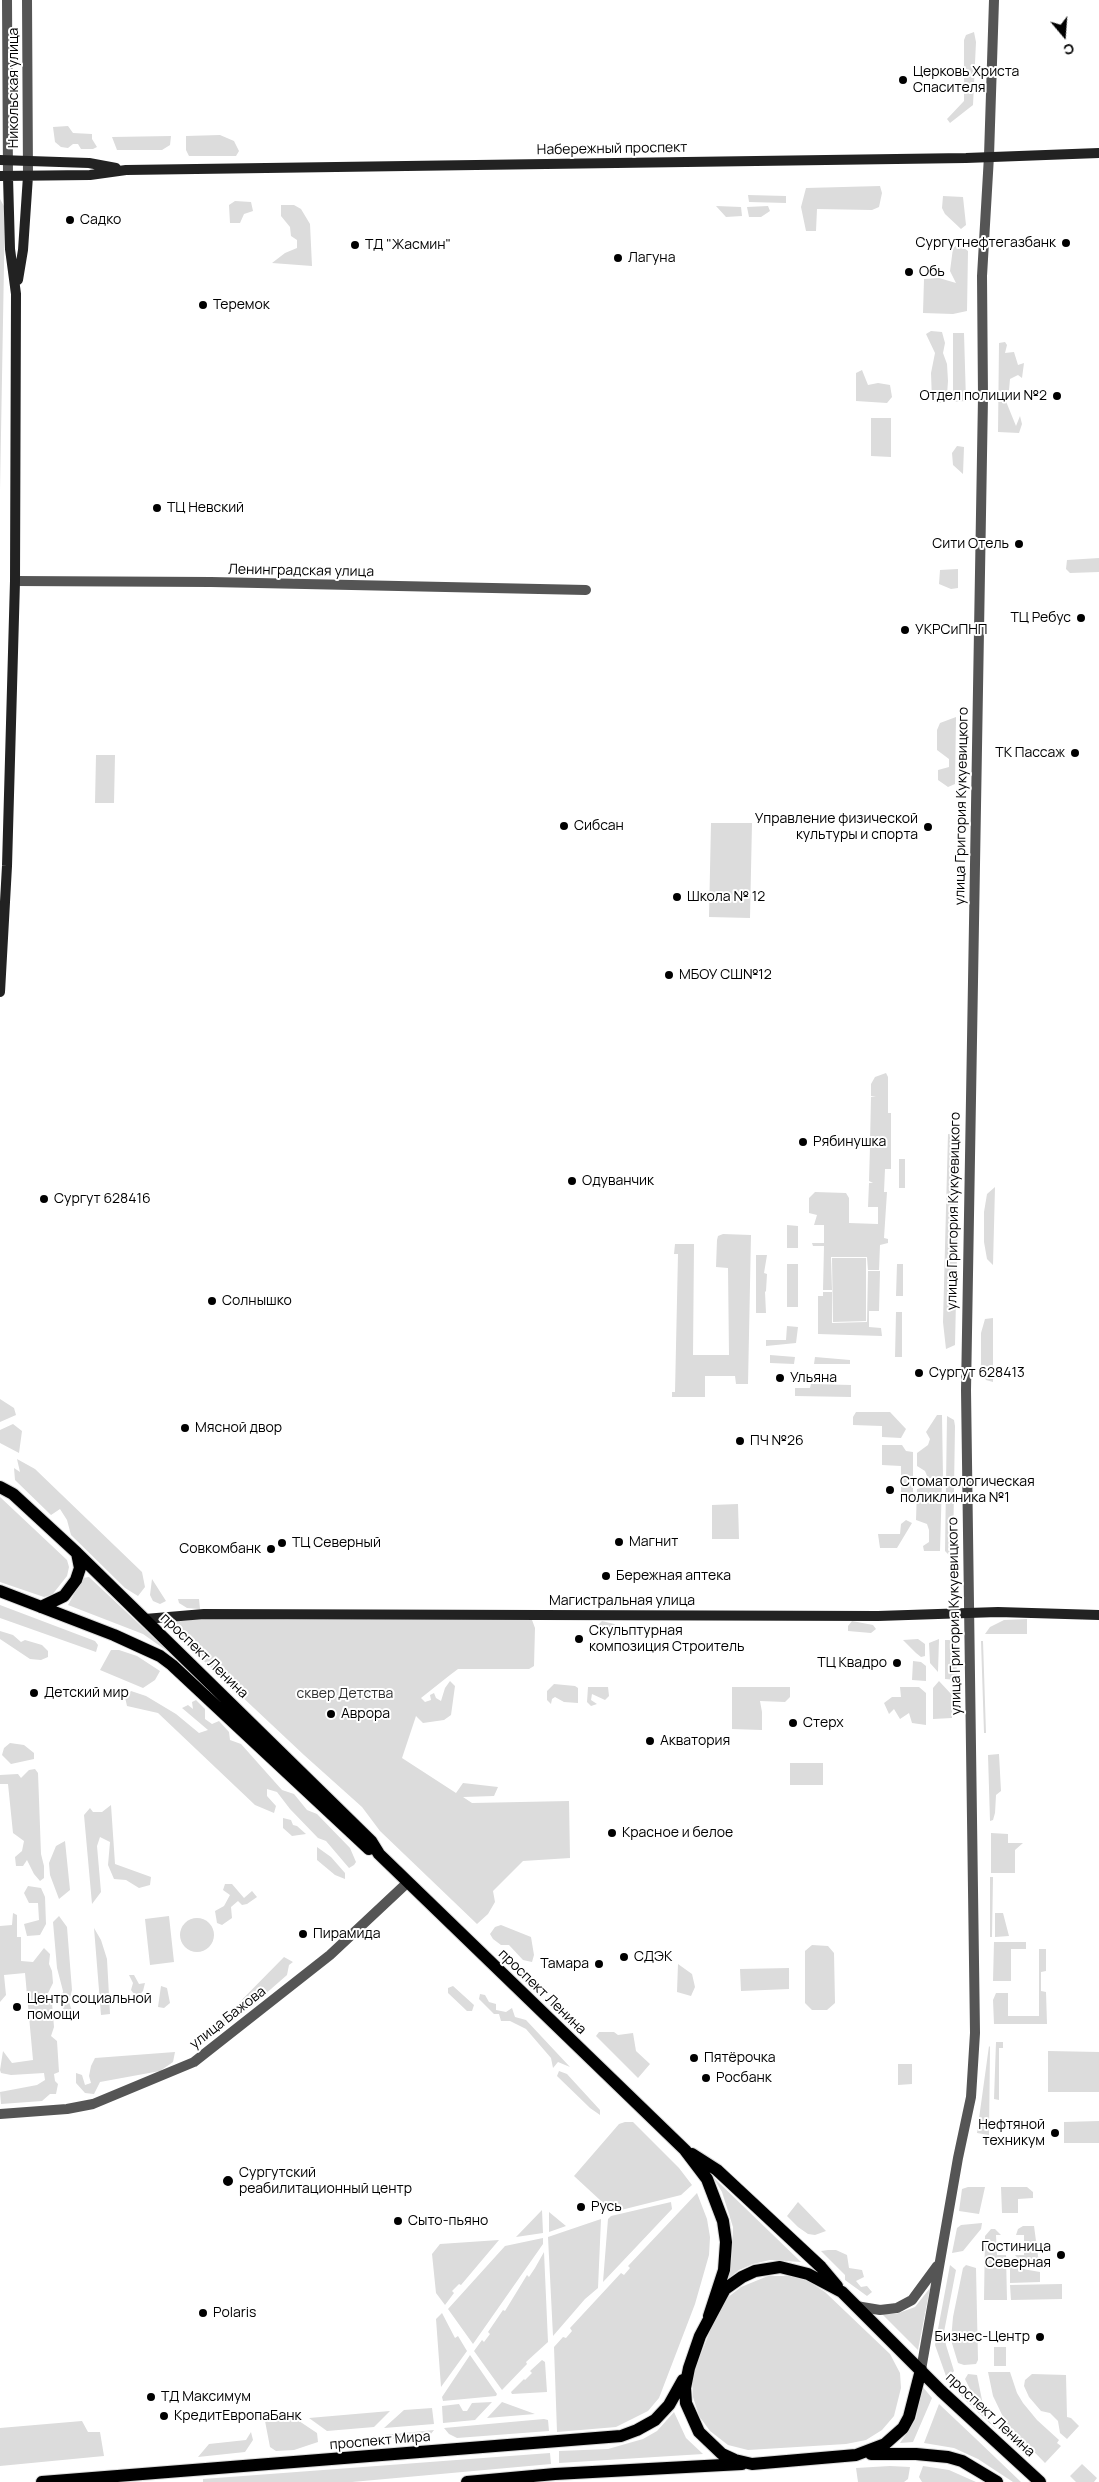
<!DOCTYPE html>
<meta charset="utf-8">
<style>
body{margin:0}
#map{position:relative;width:1099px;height:2482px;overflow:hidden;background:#fff;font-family:Manrope,sans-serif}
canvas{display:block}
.north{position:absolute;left:1039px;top:10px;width:50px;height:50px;-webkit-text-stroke:4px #fff;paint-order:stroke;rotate:162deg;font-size:14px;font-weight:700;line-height:20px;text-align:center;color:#000}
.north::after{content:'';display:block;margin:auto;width:18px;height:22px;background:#000;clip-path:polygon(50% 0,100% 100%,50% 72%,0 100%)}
</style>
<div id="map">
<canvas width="1099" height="2482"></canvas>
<div class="north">С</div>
</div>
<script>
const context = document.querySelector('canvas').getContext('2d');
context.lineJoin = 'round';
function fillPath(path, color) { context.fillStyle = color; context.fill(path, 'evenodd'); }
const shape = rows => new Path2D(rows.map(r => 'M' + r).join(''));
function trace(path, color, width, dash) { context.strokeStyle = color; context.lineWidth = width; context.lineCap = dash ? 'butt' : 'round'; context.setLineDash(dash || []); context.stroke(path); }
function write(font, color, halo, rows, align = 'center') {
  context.font = font + ' Manrope,sans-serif'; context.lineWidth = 4; context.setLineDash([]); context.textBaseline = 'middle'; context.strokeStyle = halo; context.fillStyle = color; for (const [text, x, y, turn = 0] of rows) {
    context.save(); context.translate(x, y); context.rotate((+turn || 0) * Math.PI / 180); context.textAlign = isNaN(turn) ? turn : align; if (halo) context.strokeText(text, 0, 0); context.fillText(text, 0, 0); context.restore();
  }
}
const green = shape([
 [974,32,976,42,973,105,950,123,947,119,964,101,964,40,966,35],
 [68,126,73,133,92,134,92,139,97,147,93,149,81,149,78,144,73,144,68,148,61,147,55,142,53,127],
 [220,135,234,141,239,151,236,156,189,156,186,150,186,136],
 [171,136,170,145,162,150,117,150,112,137],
 [880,186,882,193,879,207,872,210,817,209,816,231,806,231,801,207,806,188],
 [748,195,786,196,786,203,749,202],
 [943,196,963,197,966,225,961,229,945,214,942,208],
 [0,199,5,208,0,490],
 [235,201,251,202,253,211,244,214,240,223,230,223,229,205],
 [281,205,294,205,301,209,310,224,312,266,272,263,285,253,297,248,297,240,291,236,290,227,281,216],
 [716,206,741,207,742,216,726,217],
 [768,206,770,211,761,217,749,217,747,207],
 [959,244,968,251,967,311,953,314,923,313,924,279,939,278,956,283,950,271,953,248],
 [931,331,942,332,945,343,943,353,947,364,948,381,947,395,940,403,932,401,931,373,935,353,926,334],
 [953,333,964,333,966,401,953,402],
 [1005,342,1007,345,1005,353,1014,352,1018,365,1024,363,1022,378,1018,375,1010,379,1009,390,1003,394,1016,426,1020,416,1022,424,1019,433,998,432,999,343],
 [862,370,868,385,878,383,890,385,892,397,887,403,856,401,856,373],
 [871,418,891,418,891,457,871,456],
 [957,446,964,447,963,474,953,465,952,453],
 [1099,558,1099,572,1070,573,1066,569,1067,560],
 [958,569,958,588,951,589,939,584,940,570],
 [956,717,955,784,948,787,938,780,938,770,949,767,949,759,937,750,937,730,940,723],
 [96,755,115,755,114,803,95,803],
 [711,823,752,823,750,918,709,917],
 [886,1073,888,1077,888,1113,891,1113,891,1169,885,1169,884,1192,887,1192,884,1238,888,1239,888,1243,880,1245,879,1270,868,1270,867,1257,831,1257,832,1290,823,1290,824,1246,813,1246,812,1243,824,1243,824,1225,814,1225,817,1215,809,1213,809,1198,815,1192,846,1193,849,1198,849,1223,878,1224,878,1207,868,1207,869,1183,873,1183,869,1181,870,1146,873,1145,870,1144,871,1097,876,1097,871,1096,871,1084,875,1077],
 [948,1134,954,1135,959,1166,955,1345,946,1349,943,1322],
 [899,1159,905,1159,905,1188,899,1188],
 [995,1187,993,1265,987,1259,984,1242,984,1212,987,1194],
 [787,1225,798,1226,798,1248,787,1248],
 [723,1234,751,1235,748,1384,736,1384,735,1376,705,1376,705,1397,672,1397,672,1392,675,1392,678,1254,674,1254,675,1244,694,1244,693,1355,729,1355,728,1268,716,1267,717,1240,718,1236],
 [756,1255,767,1255,764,1273,767,1274,766,1291,765,1292,766,1313,756,1313],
 [832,1258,866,1258,866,1321,833,1322],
 [787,1264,798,1264,798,1307,787,1307],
 [897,1264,903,1264,903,1296,896,1296],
 [868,1271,880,1271,879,1311,869,1311,869,1327,881,1328,882,1336,818,1334,818,1296,823,1296,823,1292,832,1292,832,1323,867,1322],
 [896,1312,902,1312,902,1357,895,1357],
 [993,1318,993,1382,986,1380,981,1370,981,1333,985,1319],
 [787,1326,798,1327,796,1343,766,1346,766,1340,786,1340],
 [770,1355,795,1357,794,1364,770,1363],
 [815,1357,850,1360,850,1364,814,1364],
 [811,1384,851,1385,851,1397,795,1396,795,1388,810,1388],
 [0,1399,14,1408,16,1415,0,1422],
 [856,1412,890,1412,906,1429,901,1438,882,1437,882,1426,853,1425,853,1417],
 [937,1415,942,1415,943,1479,928,1478,925,1471,917,1466,917,1453,928,1445,930,1439,926,1432],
 [947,1416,954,1420,955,1426,953,1552,950,1556,945,1551],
 [13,1424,22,1431,19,1453,0,1443,0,1430],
 [882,1445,902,1445,906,1451,913,1452,913,1503,901,1503,901,1466,882,1465],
 [17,1459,35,1469,142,1572,145,1587,138,1596,125,1588,71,1535,67,1520,60,1509,51,1515,15,1480,14,1468,20,1472],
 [929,1481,942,1481,940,1551,924,1551,923,1546,929,1542,929,1530,927,1524,916,1520,917,1489,928,1486],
 [0,1497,67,1560,69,1567,67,1576,52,1595,44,1597,0,1582],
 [738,1504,739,1539,712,1539,712,1505],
 [906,1520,912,1523,897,1548,880,1548,878,1534,900,1534,901,1524],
 [89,1577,170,1653,143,1634,68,1605,83,1578],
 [152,1579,166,1601,160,1604,153,1601,150,1595],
 [178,1599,199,1599,200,1609,187,1608,179,1603],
 [0,1605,95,1641,98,1645,96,1652,0,1618],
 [201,1619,532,1620,535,1628,534,1666,529,1669,458,1669,450,1675,421,1698,425,1702,431,1700,430,1695,434,1693,436,1698,441,1701,445,1688,450,1681,455,1686,451,1715,444,1720,423,1723,416,1716,402,1758,456,1793,463,1783,498,1787,494,1796,463,1797,472,1803,569,1801,570,1858,523,1861,493,1891,495,1902,488,1914,477,1924,380,1831,362,1807,304,1755,172,1631,173,1622],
 [1027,1619,1027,1634,985,1634,990,1627,1004,1620],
 [602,1621,614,1624,620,1628,620,1633,613,1634,609,1628,599,1631,597,1626],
 [852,1621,873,1625,876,1629,871,1633,848,1631,848,1626],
 [0,1631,13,1635,21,1642,25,1640,42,1645,48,1651,48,1657,41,1660,30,1659,0,1639],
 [918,1639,925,1644,925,1656,921,1657,916,1653,903,1640],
 [939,1639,938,1672,930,1663,929,1643],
 [945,1640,956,1640,957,1680,945,1679],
 [981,1641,983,1641,986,1733,984,1733],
 [111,1650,119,1650,137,1656,160,1671,155,1680,143,1688,100,1670],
 [913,1661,921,1662,926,1666,926,1681,912,1680],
 [939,1681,952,1695,952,1718,933,1719,933,1688],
 [554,1684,575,1686,578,1688,578,1703,564,1702,555,1697,552,1699,551,1704,547,1700,547,1691],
 [588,1687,608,1687,609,1696,605,1700,592,1694,591,1700,597,1704,591,1706,587,1702],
 [732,1687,790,1687,790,1697,785,1702,760,1701,762,1712,762,1730,732,1729],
 [900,1687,919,1687,926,1693,926,1725,912,1723,909,1713,900,1719,894,1709,889,1714,884,1703,892,1697,901,1697],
 [131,1691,146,1696,176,1714,199,1733,208,1730,182,1708,188,1705,193,1709,192,1702,196,1700,205,1709,205,1719,212,1724,219,1721,229,1732,230,1740,241,1744,282,1790,294,1794,307,1810,317,1814,350,1848,356,1862,354,1865,349,1868,326,1841,318,1838,290,1809,277,1792,267,1789,267,1796,276,1806,274,1813,255,1805,158,1713,127,1706,125,1697],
 [10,1743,24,1745,34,1753,34,1759,11,1764,2,1755,4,1748],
 [999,1754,1001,1791,996,1795,995,1813,993,1820,990,1821,988,1755],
 [790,1763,823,1763,823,1785,790,1785],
 [35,1769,38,1773,41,1854,44,1866,44,1878,40,1881,34,1874,27,1860,23,1866,16,1866,15,1857,22,1851,24,1841,13,1833,8,1784,0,1784,0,1775,18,1774,21,1778,29,1770],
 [111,1805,115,1864,151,1877,150,1885,139,1888,126,1880,114,1879,108,1865,110,1842,100,1837,97,1846,101,1892,92,1904,84,1815,90,1808,93,1812,102,1812],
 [283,1818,291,1820,293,1825,297,1826,306,1834,292,1836,283,1828],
 [991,1833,1008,1834,1008,1843,1023,1843,1015,1850,1015,1873,991,1873],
 [65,1841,70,1890,59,1899,50,1875,49,1863,56,1846],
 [317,1847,331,1857,345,1873,345,1879,335,1875,317,1860],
 [990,1877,993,1877,992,1937,990,1937],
 [225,1884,232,1884,244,1898,252,1891,257,1897,247,1904,242,1905,238,1901,231,1907,232,1918,222,1925,217,1923,215,1911,224,1906,230,1895,223,1890],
 [28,1886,41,1888,45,1897,46,1924,40,1935,27,1936,24,1924,39,1920,38,1903,29,1903,24,1893],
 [13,1913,17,1915,17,1937,21,1937,21,1961,33,1962,44,1948,50,1954,49,1964,52,1971,53,1983,48,1993,52,2003,54,2027,51,2036,57,2041,59,2072,54,2074,55,2081,58,2084,56,2094,50,2094,42,2101,1,2104,0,2092,37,2085,45,2080,44,2073,11,2075,1,2073,0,2070,3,2051,12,2063,33,2060,25,1973,4,1975,6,1995,0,2002,0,1926,12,1925],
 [995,1913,1003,1913,1009,1936,995,1937],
 [59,1916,67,1927,72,1990,69,2002,73,2014,70,2016,60,2005,63,1991,57,1968,53,1922],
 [169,1916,174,1962,150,1965,145,1919],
 '180 1935a17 17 0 1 1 34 0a17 17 0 1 1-34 0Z',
 [501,1925,531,1937,534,1955,532,1962,523,1960,509,1945,501,1945,493,1939,490,1934,495,1927],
 [94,1928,101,1940,107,1959,110,2014,101,2015],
 [994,1942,1026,1942,1026,1949,1011,1949,1011,1981,993,1981],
 [812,1945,828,1946,834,1953,835,2003,827,2010,812,2010,805,2003,805,1951],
 [1039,1949,1046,1949,1046,1971,1041,1972,1041,1991,1046,1992,1047,2024,994,2024,993,2000,996,1993,1008,1993,1008,2016,1039,2016],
 [284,1957,293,1962,289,1965,287,1975,255,2003,227,2022,218,2024],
 [678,1964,692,1974,695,1987,691,1996,677,1992],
 [789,1968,789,1989,741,1991,740,1969],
 [129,1975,134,1975,139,1984,145,1983,143,1991,137,1998,131,1990,133,1983],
 [161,1986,167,1988,170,2003,164,2008,158,2007],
 [453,1986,474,2005,472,2011,467,2011,448,1993,448,1988],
 [480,1994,485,1995,489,2002,496,2004,496,2010,506,2012,512,2008,515,2017,526,2020,570,2067,558,2062,553,2068,551,2058,526,2029,510,2021,501,2021,499,2014,494,2014,479,1999],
 [599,2032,614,2032,618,2035,633,2033,636,2051,650,2064,638,2078,596,2036],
 [996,2042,1003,2042,1003,2048,999,2048,999,2100,994,2099],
 [989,2046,990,2047,989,2135,977,2133],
 [1048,2051,1099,2052,1099,2092,1048,2092],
 [175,2052,173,2062,160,2071,100,2082,94,2094,85,2093,76,2083,76,2073,82,2075,85,2085,91,2083,89,2076,91,2066,95,2058],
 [898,2064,912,2064,912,2084,898,2085],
 [559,2071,567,2074,600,2110,600,2115,590,2108,557,2076],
 [1099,2121,1099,2143,1064,2143,1064,2122],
 [625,2122,633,2122,679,2168,692,2185,681,2195,613,2212,574,2176,619,2124],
 [713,2177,801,2262,770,2260,753,2264,739,2270,728,2279,732,2258,733,2227,722,2192],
 [968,2187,985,2187,979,2214,959,2211,962,2189],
 [1001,2187,1027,2187,1033,2192,1033,2198,1018,2199,1018,2213,1002,2213],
 [697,2193,707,2219,710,2237,709,2255,695,2304,659,2398,648,2411,616,2427,557,2432,554,2347,563,2337,566,2338,572,2331,570,2328,621,2273,624,2275,630,2268,628,2266],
 [671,2202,672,2209,603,2282,608,2219,611,2216],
 [798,2202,826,2231,815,2235,808,2234,798,2227,787,2216],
 [542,2210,543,2233,516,2237],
 [549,2212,566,2226,549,2232],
 [601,2219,598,2288,585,2299,553,2336,548,2237],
 [982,2223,981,2229,963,2251,952,2253,957,2228,961,2225],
 [1023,2226,1034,2226,1039,2263,1022,2263,1015,2255,1024,2255,1024,2235,1016,2235,1018,2229],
 [991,2229,995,2229,1001,2235,996,2235,997,2255,1006,2255,1007,2300,984,2300,985,2236],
 [543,2238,543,2244,473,2344,448,2309,505,2246],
 [499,2240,461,2285,459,2284,452,2291,454,2293,445,2305,436,2293,432,2254,440,2244],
 [828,2250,836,2250,847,2255,849,2268,862,2270,864,2277,856,2281,861,2287,867,2286,872,2292,867,2296,845,2280,845,2275,821,2251],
 [544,2252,548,2342,526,2362,527,2364,502,2390,474,2351,482,2340,484,2342,490,2334,488,2332,503,2310,505,2311,527,2275,529,2277,535,2268],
 [1010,2261,1017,2268,1040,2272,1040,2282,1010,2283],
 [950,2265,956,2270,944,2332,946,2345,954,2371,947,2379,935,2345],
 [966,2265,976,2268,978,2360,976,2364,964,2365,958,2363,951,2340,953,2317,963,2268],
 [768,2276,790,2276,808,2281,825,2292,890,2354,900,2373,901,2388,894,2416,882,2430,866,2440,846,2444,748,2450,728,2445,710,2431,699,2416,693,2397,692,2377,717,2313,727,2298,741,2287],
 [1062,2284,1062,2299,1011,2300,1010,2285],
 [930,2288,918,2350,882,2314,896,2314,915,2307],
 [442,2313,455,2338,458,2336,467,2351,441,2387,436,2319],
 [994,2347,1006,2347,1006,2366,994,2366],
 [470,2355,497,2394,496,2396,443,2401,442,2397],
 [542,2360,545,2362,547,2392,512,2394,511,2392,524,2379,525,2380,532,2373,530,2371],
 [988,2372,1010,2372,1017,2393,1023,2403,1037,2420,1059,2440,1057,2443,1061,2446,1045,2463,1006,2423,993,2396],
 [968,2374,977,2375,983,2405,970,2389,965,2379],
 [1032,2374,1066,2375,1067,2417,1071,2418,1079,2426,1067,2439,1060,2433,1058,2421,1050,2413,1041,2411,1029,2397,1024,2386,1025,2380],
 [957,2383,969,2399,997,2430,964,2399,952,2385],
 [922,2386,932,2398,913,2442,900,2443,916,2419],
 [492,2402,475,2420,443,2423,442,2406,459,2404,463,2411,467,2411,472,2403],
 [502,2402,535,2414,487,2418],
 [939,2404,975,2438,1021,2482,1013,2482,978,2459,954,2448,924,2443],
 [432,2408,434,2424,384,2428,404,2410],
 [390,2411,374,2427,327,2431,309,2418],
 [674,2412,686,2438,703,2454,559,2463,559,2451,608,2449,643,2439,657,2431],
 [296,2419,317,2433,318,2442,294,2450,276,2451,270,2447,265,2421],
 [544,2419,548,2420,549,2431,457,2438,449,2434,444,2428],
 [82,2421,88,2432,100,2432,104,2456,0,2466,0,2428],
 [434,2430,426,2440,413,2441,384,2438,384,2435],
 [251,2432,253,2440,245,2452,198,2457,209,2444,246,2440],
 [550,2453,551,2464,352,2482,203,2482,203,2479],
 [1082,2464,1097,2478,1094,2482,1076,2482,1070,2476],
 [890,2466,910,2467,908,2479,904,2482,858,2482,856,2468],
 [923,2466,949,2470,976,2482,922,2482,919,2477]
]);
const minor = shape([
 [989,156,994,0],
 [15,581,211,582,586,590],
 [0,2114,67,2109,93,2104,194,2062,330,1955,408,1882]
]);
const tertiary = shape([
 [7,0,8,177],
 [27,0,28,176],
 [856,2306,880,2310,897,2308,912,2300,937,2266],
 [921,2370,958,2158,971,2097,975,2033,966,1390,983,397,982,276,989,156]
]);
const secondary = shape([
 [0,160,89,163,116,168],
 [0,176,90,175,126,170,966,158,1099,153],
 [18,280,23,250,28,176],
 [0,992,7,866,15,581,16,294,10,249,8,177],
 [145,1619,204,1614,878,1616,998,1612,1099,1615]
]);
const primary = shape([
 [0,1487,13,1494,77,1553,371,1841,379,1854,685,2150,707,2179,723,2221,726,2242,724,2270,709,2316],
 [0,1591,114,1635,160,1656,172,1665,369,1849],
 [41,1607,64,1596,76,1580,80,1568,77,1553],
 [692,2154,717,2170,821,2267,837,2286],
 [921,2370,909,2417,903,2428,885,2444,856,2455,752,2464,735,2460,722,2454,699,2432,686,2403,685,2388,689,2368,700,2336,725,2289,742,2277,755,2271,780,2267,808,2274,842,2292,941,2391,1040,2482],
 [871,2454,916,2454,948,2457,962,2461,997,2482],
 [42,2482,621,2436,637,2430,655,2420,669,2405,683,2380],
 [467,2482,555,2474,742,2464]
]);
const markers = [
 [903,80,5,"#000"],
 [70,220,5,"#000"],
 [1066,243,5,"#000"],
 [355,245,5,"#000"],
 [618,258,5,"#000"],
 [909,272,5,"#000"],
 [203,305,5,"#000"],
 [1057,396,5,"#000"],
 [157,508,5,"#000"],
 [1019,544,5,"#000"],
 [1081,618,5,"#000"],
 [905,630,5,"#000"],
 [1075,753,5,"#000"],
 [564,826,5,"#000"],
 [928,827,5,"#000"],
 [677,897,5,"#000"],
 [669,975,5,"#000"],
 [803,1142,5,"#000"],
 [572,1181,5,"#000"],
 [44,1199,5,"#000"],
 [212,1301,5,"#000"],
 [919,1373,5,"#000"],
 [780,1378,5,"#000"],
 [185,1428,5,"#000"],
 [740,1441,5,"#000"],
 [890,1490,5,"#000"],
 [619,1542,5,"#000"],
 [282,1543,5,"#000"],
 [271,1549,5,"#000"],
 [606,1576,5,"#000"],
 [579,1639,5,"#000"],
 [897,1663,5,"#000"],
 [34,1693,5,"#000"],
 [331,1714,5,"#000"],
 [793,1723,5,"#000"],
 [650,1741,5,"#000"],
 [612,1833,5,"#000"],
 [303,1934,5,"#000"],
 [624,1957,5,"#000"],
 [599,1964,5,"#000"],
 [17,2007,5,"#000"],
 [694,2058,5,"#000"],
 [706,2078,5,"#000"],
 [1055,2133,5,"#000"],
 [228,2181,6,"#000"],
 [581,2207,5,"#000"],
 [398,2221,5,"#000"],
 [1061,2255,5,"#000"],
 [203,2313,5,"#000"],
 [1040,2337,5,"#000"],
 [151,2397,5,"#000"],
 [164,2416,5,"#000"]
];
const poiNames = [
 ["Церковь Христа",913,72],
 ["Спасителя",913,88],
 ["Садко",80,220],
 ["Сургутнефтегазбанк",1056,243,"right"],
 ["ТД \"Жасмин\"",365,245],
 ["Лагуна",628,258],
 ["Обь",919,272],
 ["Теремок",213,305],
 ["Отдел полиции №2",1047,396,"right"],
 ["ТЦ Невский",167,508],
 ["Сити Отель",1009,544,"right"],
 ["ТЦ Ребус",1071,618,"right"],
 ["УКРСиПНП",915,630],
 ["ТК Пассаж",1065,753,"right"],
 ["Управление физической",918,819,"right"],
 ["культуры и спорта",918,835,"right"],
 ["Сибсан",574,826],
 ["Школа № 12",687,897],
 ["МБОУ СШ№12",679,975],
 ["Рябинушка",813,1142],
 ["Одуванчик",582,1181],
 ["Сургут 628416",54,1199],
 ["Солнышко",222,1301],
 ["Сургут 628413",929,1373],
 ["Ульяна",790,1378],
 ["Мясной двор",195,1428],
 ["ПЧ №26",750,1441],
 ["Стоматологическая",900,1482],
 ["поликлиника №1",900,1498],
 ["Магнит",629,1542],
 ["ТЦ Северный",292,1543],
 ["Совкомбанк",261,1549,"right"],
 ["Бережная аптека",616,1576],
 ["Скульптурная",589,1631],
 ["композиция Строитель",589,1647],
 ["ТЦ Квадро",887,1663,"right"],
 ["Детский мир",44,1693],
 ["Аврора",341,1714],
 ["Стерх",803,1723],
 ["Акватория",660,1741],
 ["Красное и белое",622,1833],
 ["Пирамида",313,1934],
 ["СДЭК",634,1957],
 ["Тамара",589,1964,"right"],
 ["Центр социальной",27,1999],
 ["помощи",27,2015],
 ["Пятёрочка",704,2058],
 ["Росбанк",716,2078],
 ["Нефтяной",1045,2125,"right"],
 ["техникум",1045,2141,"right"],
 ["Сургутский",239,2173],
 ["реабилитационный центр",239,2189],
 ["Русь",591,2207],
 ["Сыто-пьяно",408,2221],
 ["Гостиница",1051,2247,"right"],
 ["Северная",1051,2263,"right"],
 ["Polaris",213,2313],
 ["Бизнес-Центр",1030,2337,"right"],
 ["ТД Максимум",161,2397],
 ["КредитЕвропаБанк",174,2416]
];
const streetNames = [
 ["Никольская улица",14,88,-90],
 ["Набережный проспект",612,149,-1],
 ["Ленинградская улица",301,571,1],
 ["улица Григория Кукуевицкого",962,806,-89],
 ["улица Григория Кукуевицкого",954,1211,-89],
 ["Магистральная улица",622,1601],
 ["улица Григория Кукуевицкого",955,1616,-91],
 ["проспект Ленина",204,1656,44],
 ["проспект Ленина",542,1992,44],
 ["улица Бажова",228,2018,-38],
 ["проспект Ленина",990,2415,43],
 ["проспект Мира",380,2441,-5]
];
const parkNames = [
 ["сквер Детства",345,1694]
];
fillPath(green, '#dcdcdc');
trace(primary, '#dbdbdb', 14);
trace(minor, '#555', 10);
trace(tertiary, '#555', 10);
trace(secondary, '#222', 10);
trace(primary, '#000', 12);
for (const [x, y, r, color] of markers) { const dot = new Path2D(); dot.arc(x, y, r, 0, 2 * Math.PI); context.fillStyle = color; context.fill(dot); trace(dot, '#fff', 2); }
write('14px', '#000', '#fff', poiNames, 'left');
write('14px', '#000', '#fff', streetNames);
write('14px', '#333', '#fff', parkNames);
</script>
